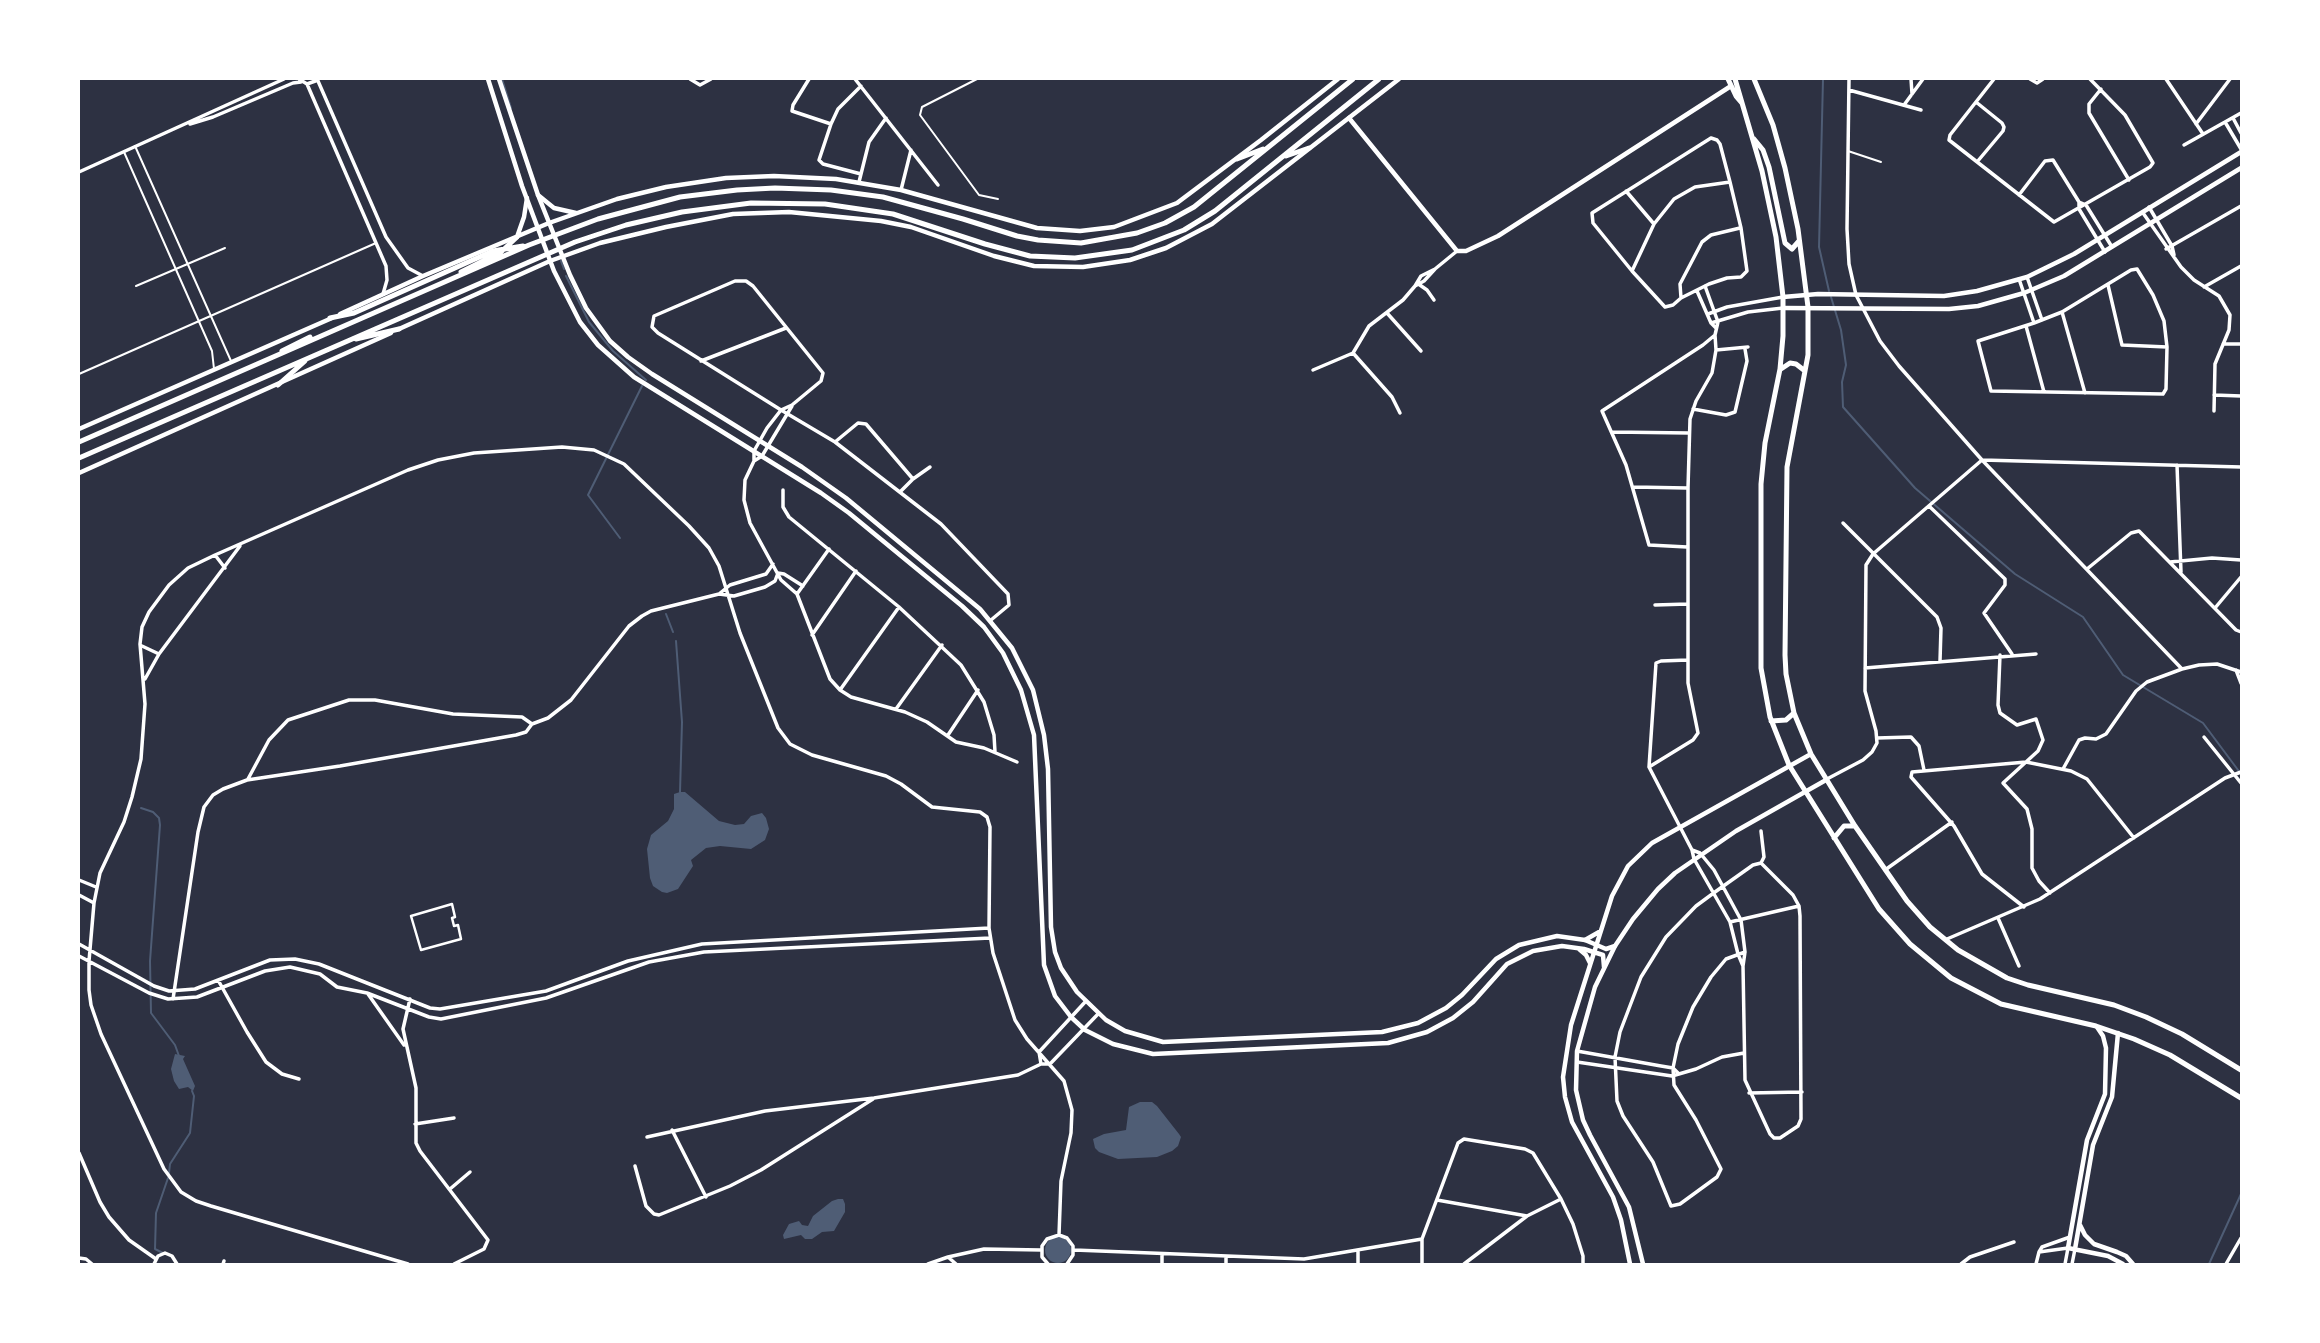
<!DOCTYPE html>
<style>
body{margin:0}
#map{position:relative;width:2320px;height:1343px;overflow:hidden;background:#2d3142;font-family:"DejaVu Sans",sans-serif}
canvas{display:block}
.frame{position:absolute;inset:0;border:80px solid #fff;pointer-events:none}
</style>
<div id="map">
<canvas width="2320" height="1343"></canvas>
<div class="frame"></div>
</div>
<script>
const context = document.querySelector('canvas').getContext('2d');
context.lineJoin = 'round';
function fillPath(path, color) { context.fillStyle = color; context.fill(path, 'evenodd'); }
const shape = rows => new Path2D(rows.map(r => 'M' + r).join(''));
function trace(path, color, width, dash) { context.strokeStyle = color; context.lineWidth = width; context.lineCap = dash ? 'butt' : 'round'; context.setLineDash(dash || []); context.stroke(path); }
const water = shape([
 [680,792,685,792,719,821,735,825,744,824,751,816,762,813,766,818,769,829,765,840,751,849,720,846,706,848,691,860,693,866,678,889,667,893,662,892,653,886,650,878,647,849,651,835,668,821,674,809,674,794],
 [175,1054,185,1056,183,1059,195,1086,193,1091,188,1087,179,1089,174,1081,171,1069],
 [1140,1102,1152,1102,1157,1106,1179,1134,1181,1137,1178,1146,1172,1151,1157,1157,1118,1159,1099,1152,1095,1148,1093,1139,1104,1134,1126,1130,1129,1107],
 [838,1199,843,1199,845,1204,845,1212,834,1231,822,1232,812,1239,805,1239,801,1235,784,1239,783,1235,789,1224,799,1221,802,1225,808,1226,813,1216,832,1201],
 '1045 1250a13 13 0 1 1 26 0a13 13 0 1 1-26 0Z'
]);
const stream = shape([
 [502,79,511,108],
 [1823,79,1819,247,1829,291],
 [561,261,564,269],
 [566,276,589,322,613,351,646,380],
 [1831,297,1841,330,1846,365,1842,382,1843,407,1915,488,2015,574,2083,617,2123,675,2203,723,2241,774],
 [620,538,588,495,642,386],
 [666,614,673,632],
 [676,641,682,722,680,792],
 [141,808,153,812,159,818,160,825,150,961,151,1013,175,1045,179,1056],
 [169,1173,170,1164,190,1133,194,1096,192,1091],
 [163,1253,155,1249,156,1213,168,1178],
 [2209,1264,2241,1194]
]);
const service = shape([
 [977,79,922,107,920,115,979,195,998,199],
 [135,146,231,361],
 [1848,151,1881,162],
 [124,152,212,351,214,369],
 [136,286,225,248],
 [79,374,376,243]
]);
const pedestrian = shape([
 [452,904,455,917,452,918,454,926,458,925,461,939,421,950,411,916,452,904]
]);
const minor = shape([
 [299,79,307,84,318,80],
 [690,79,700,85,711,79],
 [809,79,793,105,792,111,831,124],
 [855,79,938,185],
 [1849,79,1847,229,1849,264,1856,295,1880,341,1899,366,1982,460,2182,669],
 [1911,79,1912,94],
 [1994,79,1950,135,1949,140,2054,222,2150,167,2153,163,2125,115,2090,79],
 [2030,79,2037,83,2043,79],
 [2166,79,2203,134],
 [318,81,386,237,408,268,423,276],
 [307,84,386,266,387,280,383,294],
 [2101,89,2089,104,2089,113,2129,180],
 [1849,90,1921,110],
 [1976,102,2002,123,2004,127,2003,131,1977,162],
 [1904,105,1923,79],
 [2233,118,2241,133],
 [2225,122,2241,149],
 [190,124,213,117,293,83,301,82],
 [2196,124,2230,79],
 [1711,138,1717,140,1720,144,1730,182,1741,228,1747,271,1741,277,1727,278,1709,284,1681,298,1673,305,1665,307,1632,271,1593,223,1592,213,1711,138],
 [2184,145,2241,113],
 [79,172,284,79],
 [861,174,823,164,819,160,831,124,838,109,861,86],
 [859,182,869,142,886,118],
 [901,190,911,150],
 [1626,191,1654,224],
 [2019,195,2045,161,2053,160,2079,202,2079,209,2105,252],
 [2079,202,2086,205,2112,247],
 [2149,207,2172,246,2174,255],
 [2143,213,2181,267,2194,280,2219,296,2230,315,2229,330,2215,364,2214,411],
 [2166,249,2241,206],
 [1435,269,1424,281,1415,286,1421,276,1435,269],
 [1435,269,1457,251],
 [2137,269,2153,295,2164,321,2167,347,2166,389,2163,394,1991,391,1978,341,2034,323,2062,312,2131,270,2137,269],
 [1632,271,1654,224,1674,199,1695,187,1730,182],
 [2027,277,2042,320],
 [2019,279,2034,323],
 [1417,283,1427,290,1434,300],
 [2108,285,2122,345,2167,347],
 [2204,287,2241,266],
 [1697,291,1711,323,1716,328],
 [1681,298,1680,284,1702,242,1711,235,1740,228],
 [2062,312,2085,393],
 [1387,313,1421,351],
 [1708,314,1727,307,1783,297],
 [1711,323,1748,312,1783,308],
 [2026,326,2044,392],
 [2223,344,2241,344],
 [1716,350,1748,347],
 [1353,353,1392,397,1400,413],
 [701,361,786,328],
 [1313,370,1353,353,1369,326,1403,300,1415,286],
 [2214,395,2241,396],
 [1693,409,1726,415,1735,412,1747,361,1745,349],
 [1612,432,1689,433],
 [835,442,858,423,866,424,913,479,901,491],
 [754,461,762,456,792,406],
 [2177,465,2181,572],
 [913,479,930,467],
 [1633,487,1687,488],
 [783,490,783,507,789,517,899,607,961,665,984,702,994,735,995,752],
 [1929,506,2005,579,2005,585,1984,613,2012,654],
 [1843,523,1937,617,1941,628,1940,661],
 [1687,547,1649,545,1626,465,1602,411,1703,345,1715,335],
 [215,555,225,568],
 [2170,562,2212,558,2241,560],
 [2087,569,2131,533,2139,531,2236,630,2241,632],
 [778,573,784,574,803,586],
 [719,594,730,585,766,574,773,564],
 [797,594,829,549],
 [1655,605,1688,604],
 [2215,608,2241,577],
 [991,620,1009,605,1008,594,941,524,835,442,781,410,658,333,652,327,654,316,735,281,746,281,753,286,823,373,821,381,792,405,781,410,767,428,754,451,754,461,745,480,744,500,750,523,781,580,797,594,830,679,840,690,851,697,905,712,927,722,956,742,984,748,1017,762],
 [812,635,856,571],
 [142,646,159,654],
 [2000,655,1998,705,2000,713,2017,725,2036,719,2043,740,2038,751,2003,783,2027,809,2032,829,2032,868,2039,881,2050,893],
 [1688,660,1661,661,1656,663,1649,767,1692,850,1694,859,1730,922,1738,954,1743,966],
 [1865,668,2036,654],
 [2236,670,2241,683],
 [145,679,159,654,240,546],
 [840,690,899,607],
 [896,709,942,645],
 [532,724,548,718,571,700,629,626,642,616,651,611,719,594,734,596,765,587,775,581,778,573],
 [948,735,978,690],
 [2204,737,2241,783],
 [1877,738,1911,737,1919,746,1924,770],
 [1649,767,1693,740,1698,733,1688,683,1688,488,1690,419,1696,401,1712,373,1716,350,1715,335,1718,322,1705,286],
 [2063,769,2079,740,2085,738,2096,739,2106,734,2136,691,2147,682,2182,669,2199,665,2217,664,2241,672],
 [248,779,269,740,288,720,349,700,375,700,453,714,522,717,532,724],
 [1827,779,1863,760,1872,752,1877,743,1876,731,1865,691,1866,565,1873,554,1982,460,2241,467],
 [1761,831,1764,857,1761,863],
 [1692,850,1700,853,1714,870,1741,920,1745,952,1743,966,1745,1080,1770,1134,1774,1138,1780,1138,1798,1126,1801,1119,1800,916,1799,906,1793,895,1761,863],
 [1885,870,1952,822],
 [79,880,96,887],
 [79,895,94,903],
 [2024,907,1982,874,1954,826,1911,777,1912,772,2026,762,2071,771,2087,779,2134,838],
 [1998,918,2019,966],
 [1730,922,1799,906],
 [1947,939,2040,899,2225,778,2241,772],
 [79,944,154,986,169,991,195,989,270,960,295,959,319,964,430,1008,440,1009,546,991,628,961,702,944,989,928],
 [1745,952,1726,959,1711,977,1693,1007,1678,1044,1673,1068,1674,1085,1696,1120,1721,1169,1717,1177,1680,1204,1671,1206,1653,1162,1623,1116,1617,1101,1615,1057,1620,1032,1641,977,1666,937,1696,906,1715,892,1753,865,1761,863],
 [79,956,149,993,168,999,197,997,265,971,290,967,320,974,337,987,367,993,429,1017,441,1019,546,998,649,962,704,952,990,938],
 [218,980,247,1032,266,1062,282,1074,299,1079],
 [368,994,404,1045],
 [173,999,198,832,204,807,213,795,223,789,247,780,340,766,516,735,526,732,532,724],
 [410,999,403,1029,416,1088,416,1143,420,1151,488,1240,484,1249,454,1264],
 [1577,1051,1661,1066,1673,1068,1679,1074],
 [1577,1062,1672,1076,1696,1069,1722,1057,1744,1053],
 [1041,1064,1039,1052,1086,1001],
 [1749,1093,1802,1092],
 [415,1124,454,1118],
 [672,1130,706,1197],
 [647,1137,765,1111,874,1098,1018,1075,1041,1064,1050,1064,1098,1014],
 [79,1153,100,1202,109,1217,129,1240,156,1259],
 [635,1166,646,1206,654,1214,659,1215,730,1186,761,1170,873,1099],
 [450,1189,470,1172],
 [1437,1200,1527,1216],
 [1074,1250,1304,1259,1422,1239],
 [2039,1252,2068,1248,2065,1264],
 [1162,1254,1162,1264],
 [948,1257,956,1264],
 [1226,1257,1226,1264],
 [79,1258,86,1259,92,1264],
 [154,1264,158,1256,165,1253,172,1256,177,1264],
 [223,1264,224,1261],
 [408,1264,211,1206,196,1201,181,1192,164,1169,101,1034,91,1005,89,990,89,961,94,903,100,873,124,822,132,797,141,759,145,704,140,644,142,627,149,612,169,585,188,568,215,555,408,470,438,460,474,453,562,447,594,450,624,464,689,526,709,548,719,566,740,633,778,728,790,744,812,755,886,776,901,784,932,807,980,812,987,817,990,827,989,928,993,953,1015,1020,1027,1039,1064,1081,1072,1110,1071,1133,1061,1181,1059,1235],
 [928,1264,948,1257,984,1249,1041,1250],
 [1048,1264,1042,1257,1042,1246,1047,1239,1059,1235,1067,1238,1073,1246,1073,1255,1067,1264],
 [1358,1264,1358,1250],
 [1422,1264,1422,1239,1458,1143,1464,1139,1525,1149,1533,1153,1561,1199,1573,1224,1583,1256,1583,1264],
 [1464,1264,1527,1216,1561,1199],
 [1961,1264,1970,1257,2014,1242],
 [2036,1264,2039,1252,2042,1247,2070,1237],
 [2072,1264,2075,1249],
 [2226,1264,2241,1238]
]);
const tertiary = shape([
 [488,79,522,186,554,271,580,322,598,345,634,377,821,493,849,513,962,606,984,627,1003,653,1021,690,1034,735,1044,965,1055,996,1071,1017,1085,1030,1113,1044,1153,1054,1388,1043,1427,1032,1453,1018,1473,1002,1507,964,1533,951,1562,946,1584,949,1603,955,1604,967],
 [499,79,538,195,570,275,586,308,610,341,628,357,652,374,802,467,846,498,980,609,1012,648,1033,690,1044,735,1048,769,1051,927,1055,952,1061,968,1077,992,1106,1020,1125,1031,1163,1042,1382,1032,1418,1023,1446,1008,1462,995,1496,959,1519,945,1557,936,1585,940,1606,949,1615,946],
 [1349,118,1457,251,1466,251,1498,236,1731,86],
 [1579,949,1586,955,1590,963],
 [2097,1027,2103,1036,2106,1048,2105,1094,2087,1140,2068,1248,2108,1256,2123,1264],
 [2080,1225,2085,1235,2094,1244,2117,1252,2126,1256,2133,1264],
 [2075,1249,2093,1145,2112,1097,2118,1033]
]);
const secondary = shape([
 [538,195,554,208,576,213],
 [517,237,524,217,527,198],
 [1783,297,1818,294,1944,296,1977,291,2027,277,2074,254,2241,152],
 [1783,308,1949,309,1978,306,2024,293,2064,276,2241,168],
 [340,314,423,276,549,223,617,199,666,187,726,178,774,176,836,179,901,190,1037,228,1080,231,1114,227,1177,203,1261,140,1338,79],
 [399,329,550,261,600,243,666,227,733,214,789,212,881,221,911,227,994,256,1034,266,1083,267,1130,260,1166,248,1212,224,1399,79],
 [79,429,332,318],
 [79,473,391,333],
 [1585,940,1599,932],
 [1630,1264,1621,1220,1613,1197,1572,1122,1565,1097,1563,1077,1571,1025,1612,896,1628,866,1652,843,1811,754],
 [1643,1264,1629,1207,1590,1135,1583,1120,1576,1090,1577,1051,1595,987,1615,946,1633,919,1658,889,1675,873,1736,831,1826,780]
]);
const primary = shape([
 [1728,79,1736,96,1742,103],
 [1735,79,1762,171,1776,237,1783,297,1783,336,1780,369,1765,443,1761,484,1761,668,1770,717,1789,765,1879,909,1910,944,1951,978,2001,1004,2096,1026,2134,1039,2170,1055,2241,1098],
 [1754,79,1773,125,1785,168,1798,229,1808,307,1808,355,1787,467,1785,655,1786,674,1794,713,1811,754,1855,826,1907,901,1930,927,1958,950,2007,978,2028,985,2114,1005,2146,1017,2182,1034,2241,1070],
 [1754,139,1763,150,1769,167,1785,243,1792,249,1799,241],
 [1781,369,1790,363,1796,364,1805,371],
 [1771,721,1786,720,1794,713],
 [1834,838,1844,826,1855,826]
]);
const trunk = shape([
 [1286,156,1309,148],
 [1237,159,1263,149],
 [461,272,501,252,517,237],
 [330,318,354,313,493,251,523,246],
 [356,339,399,329],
 [282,351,310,337],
 [278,385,305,361],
 [79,442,529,245,598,219,680,197,737,190,775,188,831,190,883,197,963,219,1017,236,1038,240,1081,243,1137,233,1165,223,1194,207,1353,79],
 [79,458,575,242,626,225,682,212,751,203,825,204,893,214,985,244,1030,256,1075,258,1132,250,1184,230,1215,211,1379,79]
]);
fillPath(water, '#4f5d75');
trace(stream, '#4f5d75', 2);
trace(service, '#fff', 2);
trace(pedestrian, '#fff', 2.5);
trace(minor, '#fff', 3.5);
trace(tertiary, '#fff', 4.5);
trace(secondary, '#fff', 4.5);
trace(primary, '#fff', 5);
trace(trunk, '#fff', 5);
</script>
